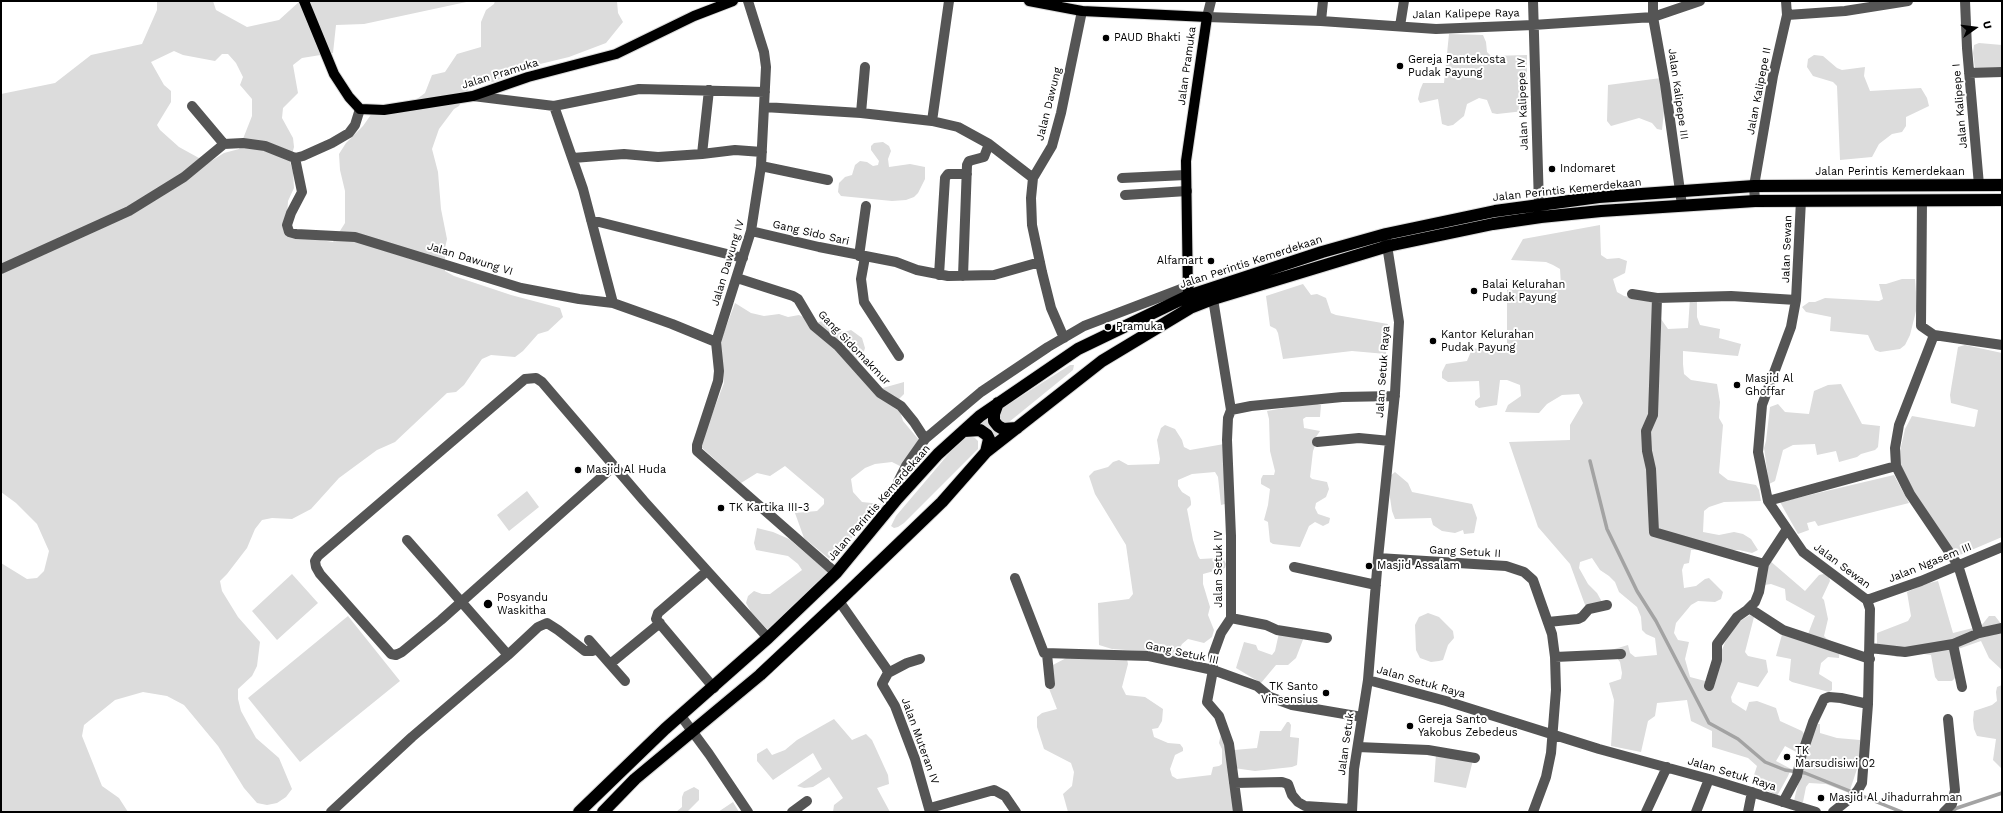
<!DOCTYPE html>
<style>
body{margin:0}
#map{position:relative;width:2003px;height:813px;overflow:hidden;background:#fff;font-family:"Work Sans",sans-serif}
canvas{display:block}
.frame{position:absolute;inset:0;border:2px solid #000;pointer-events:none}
.north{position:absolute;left:1955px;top:8px;width:40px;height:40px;-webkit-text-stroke:3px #fff;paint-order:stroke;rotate:76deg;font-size:11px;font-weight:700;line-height:16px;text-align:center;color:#000}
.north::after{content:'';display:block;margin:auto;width:14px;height:18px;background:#000;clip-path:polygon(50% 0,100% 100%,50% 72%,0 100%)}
</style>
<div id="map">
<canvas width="2003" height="813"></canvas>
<div class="frame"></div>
<div class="north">U</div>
</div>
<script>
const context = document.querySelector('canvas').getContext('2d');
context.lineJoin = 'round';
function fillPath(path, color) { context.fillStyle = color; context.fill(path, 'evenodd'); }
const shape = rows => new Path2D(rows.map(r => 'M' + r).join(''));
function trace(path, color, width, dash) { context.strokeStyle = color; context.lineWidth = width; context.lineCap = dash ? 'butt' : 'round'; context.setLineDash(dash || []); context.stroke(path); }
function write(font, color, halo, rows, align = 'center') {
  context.font = font + ' "Work Sans",sans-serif'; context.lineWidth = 4; context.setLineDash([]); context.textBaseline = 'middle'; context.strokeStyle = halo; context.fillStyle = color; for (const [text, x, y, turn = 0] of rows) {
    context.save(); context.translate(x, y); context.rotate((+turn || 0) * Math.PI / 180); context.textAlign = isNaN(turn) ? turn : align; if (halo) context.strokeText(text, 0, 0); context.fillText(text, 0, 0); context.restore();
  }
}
const green = shape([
 [157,1,213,1,216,10,247,27,279,20,300,1,471,1,364,24,336,25,333,53,302,58,293,65,298,93,283,108,282,118,293,138,294,147,290,162,293,172,294,188,288,201,287,217,295,231,307,238,333,242,345,223,345,191,340,170,339,154,346,143,363,126,377,106,417,99,425,93,432,75,445,72,457,54,481,47,481,22,486,10,494,4,495,1,617,1,618,13,623,22,606,43,569,57,536,65,493,82,473,85,469,88,459,106,454,109,439,129,432,149,438,172,441,209,447,239,445,248,445,271,454,276,511,295,560,308,563,317,548,331,538,334,523,351,515,357,491,355,482,359,464,385,456,392,447,393,395,442,377,450,339,478,311,509,292,519,272,518,262,520,255,529,247,548,227,574,220,581,222,591,238,617,260,642,257,666,252,676,238,689,238,699,241,711,256,738,279,758,292,789,286,797,277,803,267,805,257,803,244,788,218,746,184,705,167,696,143,692,115,700,84,725,82,736,102,786,119,798,128,812,1,812,1,563,27,579,37,578,44,571,49,551,37,524,16,503,1,492,1,94,55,83,91,55,142,44,157,10],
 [174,51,183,55,215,61,222,54,228,54,236,63,243,77,240,85,252,99,252,116,239,149,224,153,208,163,179,147,160,130,157,125,171,102,171,91,164,85,151,62],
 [1449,34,1483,35,1486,42,1487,52,1491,56,1527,55,1527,107,1524,111,1497,114,1492,113,1487,100,1479,98,1467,104,1464,116,1453,125,1448,126,1442,124,1438,99,1420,103,1418,99,1420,90,1423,83,1444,83],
 [1979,43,2002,45,2002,67,1975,69,1973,53,1974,45],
 [1814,55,1823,56,1837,68,1842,70,1865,67,1864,76,1870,91,1921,88,1927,98,1929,106,1906,117,1906,126,1902,132,1892,134,1879,144,1872,157,1840,160,1837,86,1833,82,1813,76,1807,67,1808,59],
 [1661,78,1665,102,1662,130,1657,129,1652,123,1639,118,1611,126,1607,121,1608,85],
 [883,142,889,146,891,151,888,159,889,167,910,164,925,167,925,179,918,193,914,197,906,200,892,201,841,196,838,192,839,183,845,177,852,175,855,165,860,161,867,162,873,166,878,165,879,161,871,150,871,146,874,143],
 [1600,225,1601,255,1607,259,1619,258,1627,261,1625,273,1613,279,1617,292,1624,296,1661,304,1661,319,1668,329,1688,328,1690,298,1697,299,1697,317,1700,325,1720,329,1719,338,1741,344,1738,356,1683,351,1683,364,1684,374,1691,380,1717,384,1720,402,1719,418,1723,425,1719,473,1728,480,1756,485,1759,490,1761,501,1724,502,1709,507,1704,511,1703,532,1719,535,1734,532,1743,534,1751,539,1758,550,1752,553,1739,550,1691,550,1689,563,1684,564,1682,570,1684,588,1696,586,1705,579,1709,578,1723,592,1721,599,1715,602,1698,601,1691,605,1676,623,1674,633,1678,640,1689,642,1685,659,1690,677,1709,682,1728,635,1740,621,1750,615,1754,617,1745,652,1748,656,1766,660,1768,672,1758,687,1738,682,1731,697,1732,702,1746,711,1749,702,1757,701,1776,708,1780,721,1802,731,1805,735,1798,753,1785,746,1776,761,1791,769,1788,776,1777,796,1752,781,1757,766,1748,758,1712,747,1712,731,1691,721,1687,700,1657,703,1655,716,1648,721,1641,752,1611,746,1614,700,1609,683,1621,679,1622,673,1620,662,1611,650,1628,645,1630,653,1635,657,1657,655,1655,638,1646,634,1642,630,1641,617,1637,607,1619,592,1615,582,1609,576,1600,570,1592,558,1580,562,1579,568,1588,584,1597,593,1602,602,1588,613,1570,564,1538,527,1509,442,1570,440,1570,425,1583,403,1579,394,1562,395,1547,404,1539,413,1505,412,1508,405,1521,396,1520,385,1507,380,1500,380,1497,405,1479,408,1475,405,1475,401,1480,397,1479,381,1448,382,1442,378,1442,372,1446,364,1467,361,1472,349,1507,345,1507,290,1561,285,1560,269,1553,265,1546,262,1511,260,1523,239],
 [1902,279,1915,279,1917,307,1910,335,1905,345,1900,349,1880,352,1875,350,1868,335,1830,331,1831,317,1806,312,1802,307,1809,302,1815,302,1825,298,1879,301,1883,299,1879,284,1886,284],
 [1303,284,1311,295,1317,294,1326,298,1331,313,1336,315,1388,324,1386,354,1352,351,1283,359,1278,333,1276,329,1270,326,1266,296],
 [735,303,751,313,764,316,779,314,788,317,799,315,816,323,822,321,830,323,835,328,844,332,851,330,862,338,865,348,863,354,857,360,879,389,904,382,904,394,898,400,899,408,903,421,919,440,902,467,892,462,875,464,865,468,851,479,853,492,862,502,881,504,832,561,804,538,795,513,817,511,824,504,824,499,785,466,770,476,757,473,741,483,700,446,724,383,720,343],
 [1965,345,2002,353,2002,537,1955,557,1919,502,1898,460,1905,429,1912,416,1974,427,1975,426,1978,410,1951,403,1950,395,1958,347],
 [1070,365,1074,365,1073,370,1009,422,1005,423,1000,420,1001,409],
 [1841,384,1862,424,1880,426,1878,447,1875,450,1861,454,1857,457,1839,462,1836,451,1817,455,1815,444,1793,445,1783,450,1775,481,1769,484,1764,448,1766,441,1770,407,1778,404,1785,412,1809,414,1814,391,1828,385],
 [1314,403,1321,405,1320,417,1306,417,1303,419,1304,428,1320,431,1314,440,1315,446,1313,451,1310,477,1312,479,1327,482,1329,489,1326,497,1316,503,1315,508,1318,514,1330,518,1329,523,1323,526,1315,522,1309,526,1300,547,1273,544,1270,542,1268,522,1264,520,1268,505,1270,489,1261,484,1261,479,1263,475,1274,475,1275,471,1270,451,1269,419,1267,411],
 [989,415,992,429,1000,433,992,440,978,424],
 [1165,425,1175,429,1182,440,1184,447,1190,450,1224,444,1225,504,1221,505,1218,477,1215,472,1192,474,1178,480,1178,486,1182,492,1190,497,1191,502,1191,505,1187,509,1193,540,1198,556,1200,559,1219,558,1224,560,1226,564,1225,568,1203,574,1203,584,1210,607,1208,615,1214,630,1212,637,1204,643,1188,639,1182,644,1175,657,1140,651,1112,649,1099,645,1098,603,1129,599,1133,594,1126,545,1095,494,1089,476,1094,471,1108,467,1113,462,1119,460,1128,465,1159,464,1160,459,1157,440,1161,428],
 [969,436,975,438,978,441,978,449,904,523,898,527,894,528,891,526,896,516,962,438],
 [1395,472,1408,483,1412,492,1472,504,1477,518,1474,533,1464,534,1463,530,1455,533,1442,531,1433,525,1431,518,1395,519,1392,511,1389,491,1390,476],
 [1894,475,1909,503,1818,526,1815,521,1807,523,1809,530,1798,534,1780,502],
 [527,491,539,507,509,531,497,515],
 [757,528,773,532,789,539,828,572,769,631,751,612,746,603,748,596,754,591,762,594,770,594,802,570,798,564,788,556,756,550,754,543],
 [1769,560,1805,591,1819,575,1824,574,1829,577,1830,581,1822,598,1824,600,1828,619,1824,636,1827,639,1840,645,1839,658,1828,657,1821,663,1819,674,1832,682,1832,690,1829,692,1792,682,1789,680,1791,659,1776,656,1783,631,1808,634,1815,616,1786,600,1785,589,1771,584,1764,585],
 [292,574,318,603,277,640,252,611],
 [1938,581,1953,633,1981,626,1989,616,1995,616,2002,625,2002,670,1989,658,1981,641,1958,649,1958,675,1952,681,1938,681,1935,677,1931,655,1917,653,1897,657,1877,651,1877,633,1908,621,1911,616,1907,592,1925,584],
 [1428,613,1439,617,1453,631,1454,638,1448,645,1443,660,1439,661,1431,662,1420,658,1416,650,1415,625,1419,617],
 [348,616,400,681,300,762,248,698],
 [1279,633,1304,637,1296,658,1288,665,1276,665,1261,683,1236,668,1244,642,1256,645,1258,650,1272,655,1275,651],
 [1070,656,1127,659,1128,664,1122,687,1126,695,1145,697,1163,709,1162,721,1158,728,1152,729,1154,737,1168,743,1180,744,1183,748,1183,751,1175,755,1170,769,1172,776,1177,779,1211,775,1213,767,1219,766,1222,764,1222,749,1219,743,1221,734,1224,735,1235,812,1068,812,1063,794,1072,786,1074,772,1071,763,1044,749,1037,727,1037,717,1042,713,1057,709,1048,686,1051,666],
 [2002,685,2002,768,2001,768,1993,760,1996,739,1977,736,1974,729,1973,720,1974,711,1992,705,1997,701,1996,692,1997,687],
 [834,719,852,740,866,734,872,740,888,775,889,784,877,788,890,812,833,812,834,805,843,798,829,777,813,787,804,788,797,786,822,769,813,753,773,780,757,761,757,754,767,748,772,755,785,750,797,740],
 [1287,722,1289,722,1291,725,1290,737,1299,738,1299,740,1297,765,1292,767,1255,771,1234,768,1234,750,1257,748,1260,731,1281,731],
 [1815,724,1820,724,1820,733,1837,738,1860,740,1860,753,1858,766,1849,793,1826,784,1809,783,1806,787,1803,802,1799,803,1794,801,1796,792],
 [1436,754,1473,760,1466,788,1434,782],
 [694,787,699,790,699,800,687,812,676,812,682,807,682,797,684,792],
 [733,802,739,812,718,812]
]);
const stream = shape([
 [1590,461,1607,529,1637,591,1656,621,1709,723,1738,739,1765,762,1785,770,1805,773,1902,812],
 [1950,812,1957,808,2002,793]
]);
const minor = shape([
 [748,1,764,52,766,67,761,166,751,231,716,342,719,371,718,381,697,445,697,451,836,573],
 [1211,1,1207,17,1321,21,1436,29,1533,25,1653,17,1700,1],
 [1533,1,1539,205],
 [1653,1,1653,17,1665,84,1682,205],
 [1965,1,1967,48,1979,185],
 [1787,15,1845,11,1908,1],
 [1321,21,1323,1],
 [1400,26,1404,1],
 [1969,73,2002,72],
 [473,96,554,106,639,89,765,92],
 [192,106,224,144],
 [554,106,583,189,613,303],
 [764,107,861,113,932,121,958,127,989,144,1033,178],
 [861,113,865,67],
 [932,121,949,1],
 [702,154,735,150,762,152],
 [295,158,302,192,291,213,287,225,289,232,296,234,355,237,521,288,579,299,613,303,672,324,716,342],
 [573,158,624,154,658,157,702,154,709,90],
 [761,166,828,180],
 [1122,178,1186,175],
 [1125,195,1187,191],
 [1801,200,1796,300,1791,327,1762,405,1758,452,1768,501,1803,552,1867,600,1870,609,1868,704,1862,783,1858,790,1853,796,1833,812],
 [1755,201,1754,186,1773,76,1787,15,1786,1],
 [1922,201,1921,326,1934,335,2002,345],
 [591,220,743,258],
 [751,231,819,247,896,262,917,270,948,276,994,275,1040,262],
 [1386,239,1399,322,1395,393,1378,558,1368,680,1446,701,1599,749,1709,779,1816,812],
 [859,256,866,206],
 [865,257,861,279,864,302,899,356],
 [1,269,129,211,184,177,224,144,243,143,265,146,295,158,303,156,332,143,349,133,355,125,360,109],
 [939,275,945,178,948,174,967,174],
 [963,276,967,165,969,161,984,157,989,144],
 [737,278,793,296,798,299,814,326,838,346,880,393,901,406,914,422,925,439],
 [1632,294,1657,298,1731,296,1796,300],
 [1657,298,1653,415,1646,431,1647,451,1651,469,1654,532,1764,564],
 [1213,299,1231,410],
 [1934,335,1899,425,1895,448,1896,466,1910,494,1958,565,1979,633],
 [1064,338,1051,308,1042,272,1032,225,1031,198,1033,178,1052,146,1061,113,1082,11],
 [1231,410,1228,418,1227,440,1231,536,1231,618,1221,633,1213,655,1213,670,1207,702,1219,716,1229,744,1238,812],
 [1231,410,1251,406,1342,397,1395,396],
 [1317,442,1359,438,1390,441],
 [614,466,441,620,402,652,396,655,391,654,320,574,316,567,315,561,318,556,525,379,536,378,542,382,644,501,768,638],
 [899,497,898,482,906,466,925,439,981,392,1048,347,1084,326,1189,286],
 [1768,501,1896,466],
 [407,540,508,655,538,627,547,623,558,630,585,651,592,651,597,649],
 [1378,558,1506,566,1524,572,1533,580,1552,634,1555,657,1556,690,1551,753,1546,777,1533,812],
 [1294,567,1376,585],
 [707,571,658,613,656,619,714,688],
 [1015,578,1044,653,1149,656,1213,670,1257,686,1270,697,1292,705,1362,717],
 [1867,600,1921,581,2002,547],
 [839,601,886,668,888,673,882,684,895,706,915,759,930,812],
 [1749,608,1783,630,1870,659],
 [1231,618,1266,625,1277,630,1327,638],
 [1548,622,1578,619,1582,617,1589,609,1607,605],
 [589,640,610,664,660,623],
 [1953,644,1979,633,2002,628],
 [1870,648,1905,652,1953,644,1962,687],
 [1047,654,1050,684],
 [1555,657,1621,654],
 [610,664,625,681],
 [888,673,907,663,920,659],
 [1709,686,1717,660,1717,644,1737,617,1747,610,1755,602,1759,592,1764,564,1787,529],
 [681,716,709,754,748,812],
 [1358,747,1428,750,1475,758],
 [1234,783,1282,782,1288,784,1292,795,1298,802,1305,806,1352,809],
 [1783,802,1797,776,1801,757,1813,722,1824,699,1829,697,1841,698,1868,704],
 [930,808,994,790,1005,796,1016,812],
 [331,812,412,737,508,655],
 [792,812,807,801],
 [1352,812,1354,769,1368,680],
 [1646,812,1667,767],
 [1696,812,1709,779],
 [1748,812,1752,792],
 [1944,812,1952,804,1955,790,1948,719]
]);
const major = shape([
 [304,1,334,74,349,97,360,109,384,110,473,96,528,77,616,54,694,16,733,1],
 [1029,1,1082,11,1207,17,1186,161,1188,296]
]);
const highway = shape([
 [998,403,994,414,994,421,998,426,1003,429,1017,428],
 [964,431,980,430,987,435,989,439,986,452],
 [579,812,665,729,768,638,836,573,897,499,938,454,980,416,1078,349,1188,296,1322,252,1386,234,1495,211,1599,197,1754,186,2002,185],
 [603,812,635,779,760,675,839,601,942,502,986,452,1102,361,1190,308,1213,299,1388,246,1493,224,1541,217,1601,211,1755,201,2002,200]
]);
const markers = [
 [1106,38,4,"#000"],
 [1400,66,4,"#000"],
 [1552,169,4,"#000"],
 [1211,261,4,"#000"],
 [1474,291,4,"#000"],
 [1108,327,4,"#000"],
 [1433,341,4,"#000"],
 [1737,385,4,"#000"],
 [578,470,4,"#000"],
 [721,508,4,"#000"],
 [1369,566,4,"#000"],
 [488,604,5,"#000"],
 [1326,693,4,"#000"],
 [1410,726,4,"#000"],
 [1787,757,4,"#000"],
 [1821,798,4,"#000"]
];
const streetNames = [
 ["Jalan Kalipepe Raya",1466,14,-1],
 ["Jalan Pramuka",1187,66,-82],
 ["Jalan Pramuka",500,74,-17],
 ["Jalan Kalipepe II",1759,91,-79],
 ["Jalan Kalipepe III",1678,94,82],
 ["Jalan Dawung",1049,104,-76],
 ["Jalan Kalipepe IV",1523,104,-92],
 ["Jalan Kalipepe I",1960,106,-95],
 ["Jalan Perintis Kemerdekaan",1890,172],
 ["Jalan Perintis Kemerdekaan",1567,190,-6],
 ["Gang Sido Sari",811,233,13],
 ["Jalan Sewan",1787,249,-88],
 ["Jalan Dawung VI",470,259,17],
 ["Jalan Perintis Kemerdekaan",1251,262,-18],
 ["Jalan Dawung IV",728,263,-73],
 ["Gang Sidomakmur",854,348,46],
 ["Jalan Setuk Raya",1383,372,-86],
 ["Jalan Perintis Kemerdekaan",879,503,-49],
 ["Gang Setuk II",1465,552,3],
 ["Jalan Ngasem III",1930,563,-22],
 ["Jalan Sewan",1842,566,37],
 ["Jalan Setuk IV",1219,569,-90],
 ["Gang Setuk III",1182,653,12],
 ["Jalan Setuk Raya",1421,682,16],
 ["Jalan Muteran IV",920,741,70],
 ["Jalan Setuk",1346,744,-82],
 ["Jalan Setuk Raya",1732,774,17]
];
const poiNames = [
 ["PAUD Bhakti",1114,38],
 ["Gereja Pantekosta",1408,60],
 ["Pudak Payung",1408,73],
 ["Indomaret",1560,169],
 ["Alfamart",1203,261,"right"],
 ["Balai Kelurahan",1482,285],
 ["Pudak Payung",1482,298],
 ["Pramuka",1116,327],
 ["Kantor Kelurahan",1441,335],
 ["Pudak Payung",1441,348],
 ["Masjid Al",1745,379],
 ["Ghoffar",1745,392],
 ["Masjid Al Huda",586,470],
 ["TK Kartika III-3",729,508],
 ["Masjid Assalam",1377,566],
 ["Posyandu",497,598],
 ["Waskitha",497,611],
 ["TK Santo",1318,687,"right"],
 ["Vinsensius",1318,700,"right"],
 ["Gereja Santo",1418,720],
 ["Yakobus Zebedeus",1418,733],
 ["TK",1795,751],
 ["Marsudisiwi 02",1795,764],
 ["Masjid Al Jihadurrahman",1829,798]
];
fillPath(green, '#dcdcdc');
trace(stream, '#a3a3a3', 3.5);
trace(major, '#dbdbdb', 12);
trace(highway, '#dbdbdb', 14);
trace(minor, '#555', 10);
trace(major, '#000', 10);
trace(highway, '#000', 12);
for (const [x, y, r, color] of markers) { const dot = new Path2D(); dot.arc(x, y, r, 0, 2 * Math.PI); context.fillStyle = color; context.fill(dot); trace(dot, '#fff', 1.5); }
write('11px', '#000', '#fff', streetNames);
write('11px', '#000', '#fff', poiNames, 'left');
</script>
